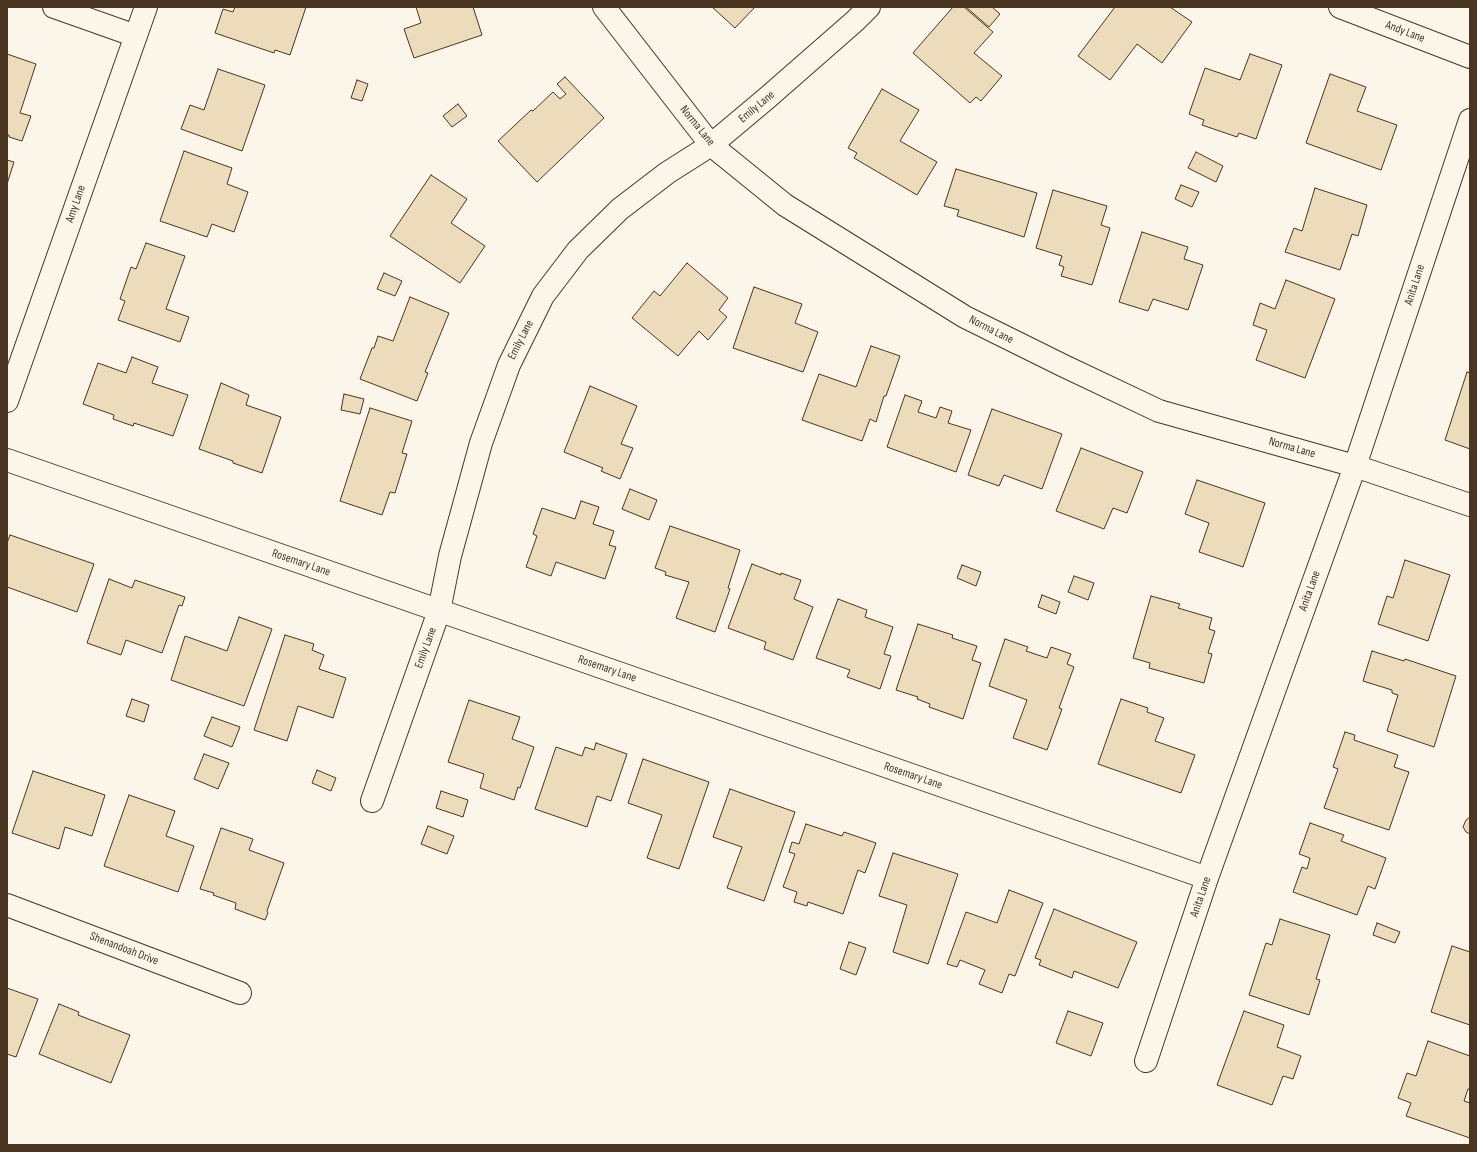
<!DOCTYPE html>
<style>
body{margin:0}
#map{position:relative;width:1477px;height:1152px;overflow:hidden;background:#fbf6e9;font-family:"Sofia Sans Condensed",sans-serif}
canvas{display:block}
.frame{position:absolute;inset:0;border:8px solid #4a3520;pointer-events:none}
</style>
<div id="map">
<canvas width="1477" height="1152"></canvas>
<div class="frame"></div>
</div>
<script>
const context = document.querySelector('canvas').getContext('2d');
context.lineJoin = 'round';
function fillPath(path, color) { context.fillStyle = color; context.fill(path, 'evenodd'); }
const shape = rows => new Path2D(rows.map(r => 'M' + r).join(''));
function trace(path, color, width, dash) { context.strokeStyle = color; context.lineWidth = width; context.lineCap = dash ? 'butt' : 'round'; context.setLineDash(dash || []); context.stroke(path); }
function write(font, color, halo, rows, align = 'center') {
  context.font = font + ' "Sofia Sans Condensed",sans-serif'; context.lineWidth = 3; context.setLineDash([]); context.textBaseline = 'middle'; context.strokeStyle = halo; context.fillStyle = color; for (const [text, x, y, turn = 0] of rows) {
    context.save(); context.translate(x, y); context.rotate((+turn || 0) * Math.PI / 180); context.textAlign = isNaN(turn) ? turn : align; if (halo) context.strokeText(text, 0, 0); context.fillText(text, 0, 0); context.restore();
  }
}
const building = shape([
 [235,7,306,7,290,55,275,50,274,53,215,33,223,9,233,12,235,7],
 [416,7,473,7,482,35,414,58,404,29,421,23,416,7],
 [712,7,755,7,735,28,712,7],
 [953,7,964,7,993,32,974,53,1002,76,981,101,976,97,970,103,913,53,953,7],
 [966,7,992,7,1000,14,989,27,966,7],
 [1115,7,1170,7,1192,22,1162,63,1137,44,1110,80,1078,56,1115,7],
 [7,54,36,64,20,113,31,116,22,141,9,137,9,135,7,135,7,54],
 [1250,54,1282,65,1256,139,1239,133,1237,137,1202,125,1204,120,1189,114,1205,68,1240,80,1250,54],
 [218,69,265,85,242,151,181,129,190,105,204,110,218,69],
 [1330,74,1366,87,1357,111,1397,125,1381,170,1306,143,1330,74],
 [565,77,604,118,537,182,498,141,531,110,533,111,553,92,560,99,566,94,557,84,565,77],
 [357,80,368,84,362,101,351,98,357,80],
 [882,89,919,110,900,141,937,162,917,195,854,158,857,153,848,148,882,89],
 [458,104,467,116,452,127,443,116,458,104],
 [184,151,232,168,227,184,248,192,234,232,212,224,207,237,160,221,184,151],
 [1196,152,1223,166,1216,182,1188,168,1196,152],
 [7,160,14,162,7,184,7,160],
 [956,169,1037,193,1024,237,957,216,959,210,944,206,956,169],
 [431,175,467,199,451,223,485,246,460,283,390,236,431,175],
 [1181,185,1199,192,1192,207,1175,199,1181,185],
 [1315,188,1367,205,1358,236,1352,234,1340,270,1285,252,1294,228,1302,231,1315,188],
 [1053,190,1107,206,1101,225,1110,228,1092,285,1061,276,1064,267,1059,265,1062,256,1036,248,1053,190],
 [1142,232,1188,247,1184,259,1203,265,1188,310,1153,299,1148,311,1119,302,1142,232],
 [146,243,185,256,166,309,189,317,180,342,118,320,125,301,120,299,131,267,136,269,146,243],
 [687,263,728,298,719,310,727,317,708,340,699,331,678,356,632,318,654,291,660,296,687,263],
 [384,273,402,281,395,296,377,289,384,273],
 [1286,280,1335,299,1305,378,1256,360,1267,330,1253,325,1260,303,1275,309,1286,280],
 [754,287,802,304,795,323,818,332,803,372,733,348,754,287],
 [410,297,449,313,425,372,428,373,417,401,360,379,372,348,374,348,378,336,393,341,410,297],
 [871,346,900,356,886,396,884,396,876,422,870,419,862,441,802,420,819,374,856,387,871,346],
 [132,357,158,367,152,383,188,395,173,436,134,423,133,426,113,419,114,415,83,404,98,363,126,373,132,357],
 [1467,372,1470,373,1470,449,1445,440,1467,372],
 [221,383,249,395,246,405,281,417,262,473,233,463,233,461,199,449,221,383],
 [590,386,637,406,621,444,633,448,620,479,601,471,603,468,564,452,590,386],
 [344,394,364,399,360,414,341,410,344,394],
 [905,395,922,401,918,412,936,418,940,407,952,411,948,423,971,430,956,472,887,447,905,395],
 [370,408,412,421,402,453,407,454,395,493,390,492,382,515,340,501,370,408],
 [992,409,1062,434,1042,489,1004,475,999,486,968,475,992,409],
 [1081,448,1143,472,1127,513,1113,508,1104,529,1056,511,1081,448],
 [1197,480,1265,503,1243,567,1199,552,1209,523,1185,514,1197,480],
 [630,489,657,500,649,520,622,509,630,489],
 [581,501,599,507,593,524,614,531,609,545,616,547,605,579,556,562,551,576,526,567,537,536,533,534,542,508,575,519,581,501],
 [670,526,740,550,728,588,730,589,715,632,676,618,689,582,665,575,666,572,655,568,670,526],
 [10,535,94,564,77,612,7,587,7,543,10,535],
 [1405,560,1450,575,1428,641,1378,624,1387,596,1393,598,1405,560],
 [752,564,781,575,781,573,801,580,794,599,813,607,793,660,764,649,766,642,728,628,752,564],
 [962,565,981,572,976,586,957,578,962,565],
 [1074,576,1094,583,1088,600,1068,592,1074,576],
 [109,579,132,588,135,580,185,597,182,606,179,605,162,653,126,640,121,655,87,643,109,579],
 [1042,595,1060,602,1056,614,1038,607,1042,595],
 [1151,596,1180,604,1178,608,1212,618,1209,629,1215,631,1208,653,1212,654,1204,683,1149,668,1150,663,1133,658,1151,596],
 [838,599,867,610,865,617,893,627,884,654,891,656,880,689,847,677,850,670,816,658,838,599],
 [239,617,272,629,244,706,171,680,185,636,227,651,239,617],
 [918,624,953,635,952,638,977,646,972,660,981,663,963,719,929,707,930,704,917,699,918,697,896,690,918,624],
 [285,635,314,644,312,650,324,655,319,669,346,678,333,718,298,706,287,741,254,730,285,635],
 [1005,639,1028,647,1026,651,1047,658,1051,647,1071,654,1067,664,1074,667,1059,708,1062,709,1047,750,1013,738,1027,700,989,686,1005,639],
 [1372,651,1404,661,1405,659,1456,676,1434,747,1387,731,1398,695,1392,693,1392,690,1363,681,1372,651],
 [132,699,149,705,144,722,126,716,132,699],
 [1121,699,1148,708,1147,712,1164,718,1155,741,1195,755,1181,793,1098,764,1121,699],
 [469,700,520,717,512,739,534,747,520,788,518,787,514,800,480,788,484,774,448,762,469,700],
 [212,717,240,727,232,747,204,736,212,717],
 [1345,732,1355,735,1354,740,1398,755,1394,767,1409,772,1389,830,1324,808,1338,769,1333,767,1345,732],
 [596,743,627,754,611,801,597,796,587,827,535,809,556,747,582,756,585,747,594,750,596,743],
 [204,754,229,763,218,789,194,779,204,754],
 [643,759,709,782,679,869,647,858,662,815,628,803,643,759],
 [317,770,336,778,331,791,312,783,317,770],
 [33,771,105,795,92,836,65,827,59,849,12,833,33,771],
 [730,789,795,812,764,901,727,888,742,847,713,837,730,789],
 [441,791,468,800,463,817,436,808,441,791],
 [129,795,175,811,166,836,194,846,178,892,104,866,129,795],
 [1470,817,1470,834,1466,832,1463,827,1466,820,1470,817],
 [1310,823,1344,835,1341,841,1386,858,1375,889,1368,886,1357,915,1293,892,1302,867,1307,869,1310,858,1299,854,1310,823],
 [806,824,842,836,844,832,876,843,865,873,858,870,843,914,808,902,807,906,794,902,797,892,783,887,795,854,789,852,792,842,799,844,806,824],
 [428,826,454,836,447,854,421,844,428,826],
 [221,828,253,839,249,850,284,863,267,911,268,913,265,920,235,909,236,903,213,895,214,893,200,889,221,828],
 [893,853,958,874,928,964,893,952,907,905,879,896,893,853],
 [1009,890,1043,903,1015,976,1009,974,1002,993,979,984,985,970,960,960,957,967,947,964,966,912,997,923,1009,890],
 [1054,909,1137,942,1118,988,1074,971,1072,978,1039,965,1041,960,1035,958,1054,909],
 [1280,919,1330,935,1316,979,1320,980,1309,1015,1249,995,1266,943,1272,945,1280,919],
 [1377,923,1400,932,1395,943,1373,935,1377,923],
 [849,942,866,948,856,975,840,969,849,942],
 [1452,946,1470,952,1470,1025,1431,1012,1452,946],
 [7,988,38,999,16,1057,7,1054,7,988],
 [59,1004,79,1012,78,1015,130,1035,111,1083,39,1054,59,1004],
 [1068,1011,1103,1023,1091,1056,1056,1043,1068,1011],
 [1244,1011,1284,1025,1277,1047,1301,1056,1293,1079,1283,1076,1272,1105,1217,1085,1244,1011],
 [1428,1041,1470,1056,1470,1089,1468,1089,1464,1101,1470,1103,1470,1138,1406,1116,1411,1103,1398,1098,1407,1073,1416,1076,1428,1041]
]);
const minor = shape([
 [54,7,136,36],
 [604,7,711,145,785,205,965,317,1064,366,1159,411,1355,466,1470,505],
 [1340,7,1470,57],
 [7,401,146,7],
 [7,460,1207,878],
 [372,801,439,611,450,556,481,443,509,365,543,296,578,250,620,209,667,173,711,145,767,98,855,21,869,7],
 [7,905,240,993],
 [1146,1061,1207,878,1355,466,1470,120]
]);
const streetNames = [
 ["Andy Lane",1405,32,21],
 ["Emily Lane",757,107,-40],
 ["Norma Lane",697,126,51],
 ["Amy Lane",76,204,-71],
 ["Anita Lane",1415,285,-72],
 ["Norma Lane",991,330,27],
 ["Emily Lane",521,340,-63],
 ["Norma Lane",1292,448,16],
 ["Rosemary Lane",301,563,19],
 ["Anita Lane",1310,591,-70],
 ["Emily Lane",426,648,-70],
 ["Rosemary Lane",607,669,19],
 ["Rosemary Lane",913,776,19],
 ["Anita Lane",1201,897,-71],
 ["Shenandoah Drive",124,949,21]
];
fillPath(building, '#ecdcbc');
trace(building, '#4a3520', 1);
trace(minor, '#4a3520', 24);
trace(minor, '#fbf6e9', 22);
write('12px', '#4a3520', '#fbf6e9', streetNames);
</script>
